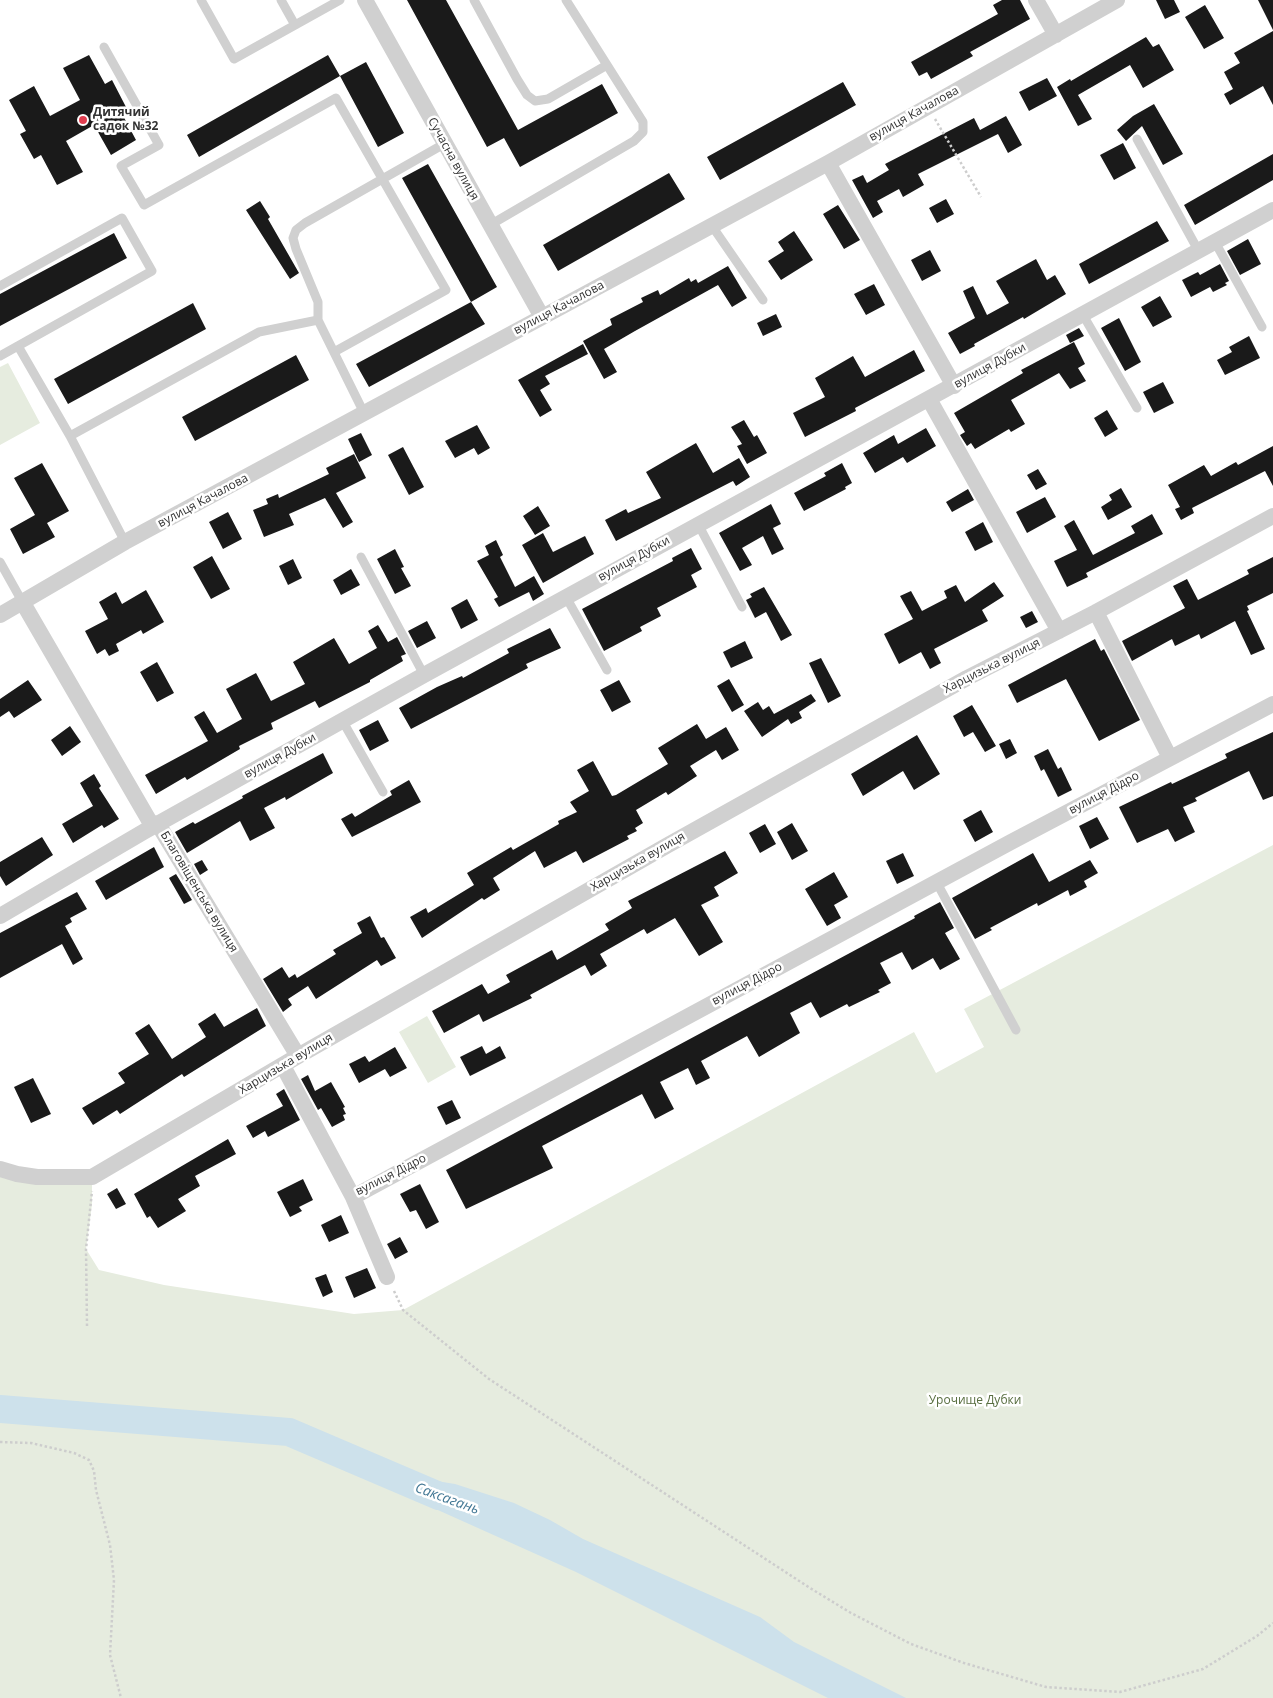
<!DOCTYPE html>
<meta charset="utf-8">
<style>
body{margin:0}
canvas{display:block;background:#fff}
</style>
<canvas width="1273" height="1698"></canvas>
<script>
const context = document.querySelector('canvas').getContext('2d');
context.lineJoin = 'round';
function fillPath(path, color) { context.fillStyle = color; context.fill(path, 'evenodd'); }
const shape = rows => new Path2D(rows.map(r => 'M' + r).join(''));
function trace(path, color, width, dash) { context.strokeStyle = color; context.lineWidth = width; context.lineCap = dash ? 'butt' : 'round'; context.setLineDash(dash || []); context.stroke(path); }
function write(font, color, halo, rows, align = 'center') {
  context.font = font + ' "Open Sans",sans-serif'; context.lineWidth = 5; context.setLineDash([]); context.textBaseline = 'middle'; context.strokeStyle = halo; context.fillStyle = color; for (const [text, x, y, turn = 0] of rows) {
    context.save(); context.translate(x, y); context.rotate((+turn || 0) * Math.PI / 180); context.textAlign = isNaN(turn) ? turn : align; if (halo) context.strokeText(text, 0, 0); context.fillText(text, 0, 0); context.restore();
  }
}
const green = shape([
 [8,363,40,423,0,445,0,367],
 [1273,845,1273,1698,0,1698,0,1169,92,1177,92,1204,86,1249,99,1270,164,1285,354,1314,403,1310,914,1032,936,1073,984,1047,964,1009],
 [427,1016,456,1067,428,1083,399,1032]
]);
const water = shape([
 [424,1479,455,1484,514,1503,550,1520,583,1539,760,1617,794,1642,906,1698,828,1698,576,1572,420,1502,403,1483]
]);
const river = shape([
 [0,1409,289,1432,439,1496]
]);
const building = shape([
 [407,0,446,0,518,130,602,84,618,113,520,167,504,138,487,147],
 [1002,0,1020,0,1030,19,970,52,973,56,931,79,927,72,919,76,911,62,998,14,993,5],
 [1156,0,1174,0,1180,12,1165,19],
 [1258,0,1273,0,1273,30],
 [1205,5,1224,38,1204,49,1185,17],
 [1273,31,1273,105,1263,86,1230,105,1224,94,1233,89,1224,72,1240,63,1234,53],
 [1146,37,1153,47,1159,44,1174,70,1143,88,1130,65,1078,95,1092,119,1078,126,1057,87,1070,79,1071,81],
 [89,55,105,84,112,80,126,107,120,110,136,140,111,155,94,125,66,141,83,172,57,185,41,155,34,159,20,134,26,131,9,100,34,86,50,116,80,100,63,68],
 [328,55,340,76,199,157,187,135],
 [366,62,404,133,378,147,340,76],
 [1047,78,1057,96,1029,111,1019,92],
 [843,82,856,105,720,180,707,157],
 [1154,104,1183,154,1163,165,1142,126,1126,141,1117,130,1133,116],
 [1006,116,1022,145,1008,153,998,134,918,174,924,185,903,197,899,189,877,201,883,212,873,218,852,180,863,175,867,183,889,170,885,164,974,118,980,130],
 [1123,143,1136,168,1114,180,1100,155],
 [1273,154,1273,180,1195,225,1184,205],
 [428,164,497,287,471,302,402,178],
 [669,173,685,199,558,271,543,245],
 [946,199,954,214,937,223,929,208],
 [260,201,270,217,268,219,299,273,290,279,246,210],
 [838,205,860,240,844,249,823,214],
 [1157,221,1169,241,1089,284,1079,264],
 [794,231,813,260,781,280,768,261,784,251,778,242],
 [114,233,127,258,0,326,0,294],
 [1248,239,1261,264,1240,275,1227,251],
 [930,250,941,271,922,281,911,260],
 [1036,259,1047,280,1055,275,1066,294,1024,319,1023,317,974,344,975,346,960,354,948,333,975,318,963,291,973,286,987,315,1009,303,996,281],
 [1220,264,1229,281,1225,283,1227,285,1213,292,1210,287,1191,297,1182,280,1198,272,1200,275],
 [728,266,747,298,732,307,718,285,635,331,604,349,617,372,604,379,583,341,612,325,610,319,643,302,641,298,658,290,660,295,689,278,691,282,696,279,698,283],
 [874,284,885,305,866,315,854,294],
 [1160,296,1172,317,1153,327,1141,307],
 [471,302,485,324,369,387,356,364],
 [193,303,206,329,68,404,54,379],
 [776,314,782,327,763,336,757,323],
 [1119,318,1141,362,1125,371,1101,328],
 [1079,328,1084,336,1070,343,1066,335],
 [1249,336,1260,358,1225,375,1217,360,1232,352,1229,347],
 [1074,342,1085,364,1078,368,1086,381,1070,389,1059,373,1011,400,1025,424,1011,432,1009,429,975,449,971,443,967,446,960,435,965,432,954,413,1023,373,1021,370],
 [583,344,588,354,545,376,550,384,540,390,552,410,540,417,518,380],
 [914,350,925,371,855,408,856,411,805,437,793,413,825,397,815,378,853,356,865,377],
 [296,355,309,380,195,441,182,417],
 [1163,382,1174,403,1154,413,1143,392],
 [1107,410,1118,429,1105,437,1094,418],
 [744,420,754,437,757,435,767,453,747,464,737,446,742,444,731,427],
 [477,425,490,448,478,455,474,448,455,458,445,441],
 [926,428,936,446,907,463,903,457,875,473,863,453,894,435,898,444],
 [361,433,372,455,359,462,348,439],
 [696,443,713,473,739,458,750,477,736,486,733,481,616,541,605,520,626,509,628,513,661,498,646,472],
 [1273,446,1273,486,1265,471,1192,508,1194,513,1181,520,1175,509,1180,507,1168,485,1204,465,1211,476,1236,462,1238,465],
 [403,447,424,487,409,495,388,455],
 [354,454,366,478,336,493,353,522,343,528,325,498,289,514,294,525,264,537,253,510,268,504,266,499,278,494,279,498,329,474,326,468],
 [42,463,69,511,47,523,55,537,23,554,10,529,35,515,14,478],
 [842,463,852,483,845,487,846,489,804,511,794,493,826,476,824,473],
 [1038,469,1047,484,1036,490,1027,475],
 [1121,488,1132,507,1108,520,1101,507,1112,500,1109,495],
 [968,489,974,500,952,512,946,502],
 [1045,497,1056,517,1027,533,1016,512],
 [771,504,781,524,773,528,784,549,772,555,763,536,742,548,752,565,740,571,719,533],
 [538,506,550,526,535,535,523,516],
 [228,512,242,539,223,549,209,522],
 [1152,514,1163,534,1086,573,1088,577,1067,587,1054,561,1077,550,1064,526,1074,520,1093,555,1135,533,1131,526],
 [983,522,993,542,975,551,965,532],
 [543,533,553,552,585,536,594,554,543,583,522,545],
 [496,540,503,555,500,557,515,587,534,576,544,594,533,601,529,592,499,607,494,599,498,597,477,561,489,555,485,546],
 [691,548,702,569,691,575,697,587,657,608,661,616,640,627,642,631,604,651,582,609,673,561,672,558],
 [395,549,404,567,401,568,411,586,395,594,377,559],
 [212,556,230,589,211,599,193,567],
 [1273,557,1273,593,1247,606,1249,610,1247,611,1265,649,1251,655,1235,621,1201,639,1199,634,1175,646,1172,639,1132,661,1122,641,1185,608,1173,586,1187,579,1198,600,1249,574,1247,570],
 [293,559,302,578,288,585,279,566],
 [351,569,360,585,341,595,333,580],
 [994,582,1004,596,982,610,988,621,934,649,941,663,930,669,921,652,899,664,884,634,913,619,900,596,911,591,922,611,947,598,944,591,956,585,965,602],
 [764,587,792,635,781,641,766,612,755,618,746,600,752,597,750,594],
 [146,590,164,622,143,634,141,630,116,644,119,651,109,656,105,649,97,654,85,631,108,619,99,602,116,592,122,604],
 [467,599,478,620,461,629,451,608],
 [1032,611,1038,622,1026,628,1020,617],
 [427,621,436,638,417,648,408,631],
 [378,625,388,642,397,637,406,654,401,656,403,661,370,680,370,682,319,708,315,701,271,723,273,729,239,746,240,749,187,780,185,777,156,794,145,775,208,741,194,717,204,711,217,733,242,719,226,689,256,673,271,701,305,684,293,662,334,638,349,664,377,648,368,631],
 [550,628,561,648,526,664,528,668,411,729,399,708,437,687,462,676,463,678,509,653,507,649],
 [1095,639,1101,651,1104,649,1140,720,1099,741,1066,679,1017,703,1008,685],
 [745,641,753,658,731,668,723,652],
 [821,658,841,696,828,703,809,663],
 [157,662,174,693,157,702,140,672],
 [729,679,744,705,732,712,717,686],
 [28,680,42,700,14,718,9,711,0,717,0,699],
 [619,680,631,702,612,712,600,690],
 [811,694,816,701,799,712,802,718,791,724,788,719,762,737,744,711,758,702,763,710,769,706,774,714],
 [972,705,996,746,985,752,973,732,964,737,953,716],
 [378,720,389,741,370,751,359,730],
 [697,724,706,739,726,727,739,750,722,760,716,750,690,766,697,776,668,795,666,792,636,810,643,823,635,828,637,831,627,836,629,839,583,863,576,851,544,868,535,851,493,878,500,890,484,900,482,898,422,938,410,917,426,908,428,913,474,885,467,873,511,847,513,850,559,824,558,821,577,812,570,802,589,791,577,770,593,761,612,796,616,795,668,764,658,748],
 [70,726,81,742,62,756,51,740],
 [1273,732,1273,796,1263,800,1249,771,1195,798,1197,801,1183,807,1195,832,1175,842,1168,829,1137,843,1119,807,1171,782,1172,784,1227,758,1225,754],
 [917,735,940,774,914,790,903,771,863,796,851,774],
 [1010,739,1017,753,1006,759,999,744],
 [1048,749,1058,769,1061,767,1072,790,1058,797,1044,769,1041,771,1034,756],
 [323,753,333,773,286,800,285,797,264,808,275,828,250,841,240,821,187,853,175,832,193,822,195,824,243,798,242,796],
 [94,774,101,786,99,788,119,819,104,828,102,825,73,843,62,824,93,806,80,783],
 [409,780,421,802,352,837,341,819,352,813,355,817,392,795,390,791],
 [981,810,993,832,975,842,963,820],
 [1097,817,1109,839,1090,849,1079,826],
 [792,823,808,851,792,860,777,832],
 [765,824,776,844,760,853,749,833],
 [42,837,53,855,6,886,0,876,0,862],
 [154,847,164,867,106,900,95,881],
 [725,851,738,873,714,887,719,896,701,905,723,942,699,956,675,918,647,934,644,929,600,954,607,966,591,976,585,965,530,995,532,998,483,1022,479,1014,444,1033,432,1011,482,984,488,994,510,982,506,975,552,950,557,960,609,930,605,924,632,908,628,901],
 [903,853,914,876,897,884,886,861],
 [1033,853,1049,882,1090,860,1098,873,1084,881,1087,887,1070,896,1068,890,1038,906,1037,903,990,928,992,930,975,939,952,898],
 [202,860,208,870,200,875,194,864],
 [834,872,848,897,834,905,841,918,827,926,805,889],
 [176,874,192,900,184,904,169,878],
 [77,892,87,909,70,918,72,922,65,926,83,959,73,965,62,944,0,978,0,933],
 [940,902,954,928,945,933,960,959,940,970,933,958,912,970,902,952,880,963,891,983,878,990,880,992,849,1007,847,1004,820,1018,811,1002,790,1013,800,1033,759,1057,747,1036,701,1061,710,1078,696,1085,688,1068,660,1082,674,1109,655,1119,642,1094,542,1146,553,1168,466,1209,446,1170,915,918,914,916],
 [370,916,381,938,384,937,396,958,381,966,377,960,316,999,308,986,288,999,292,1005,283,1012,263,979,282,967,289,978,295,974,297,978,336,954,333,950,362,933,357,923],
 [257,1008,266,1026,184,1077,182,1074,120,1114,117,1110,93,1125,82,1108,125,1083,118,1073,149,1054,135,1033,149,1024,172,1059,206,1037,198,1024,215,1013,224,1027],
 [482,1046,486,1054,500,1046,506,1058,470,1076,460,1057],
 [395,1047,407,1068,390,1077,385,1069,359,1083,349,1064,365,1056,369,1062],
 [308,1075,315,1091,331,1082,345,1107,343,1108,346,1114,343,1115,345,1120,332,1127,321,1108,318,1110,301,1079],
 [33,1078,51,1114,31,1123,14,1087],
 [284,1089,300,1120,268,1137,265,1131,253,1138,246,1126,283,1106,276,1094],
 [452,1100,461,1118,446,1125,437,1107],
 [228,1139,236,1154,195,1176,200,1186,178,1199,186,1211,158,1228,150,1216,147,1218,134,1194],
 [303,1179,313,1200,299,1207,302,1211,290,1217,277,1192],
 [420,1184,439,1222,426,1229,416,1210,410,1212,400,1194],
 [117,1188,126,1204,116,1209,107,1194],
 [341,1215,349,1233,329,1242,321,1225],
 [400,1237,408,1252,395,1259,387,1244],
 [367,1268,376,1288,354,1298,345,1277],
 [326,1274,333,1292,323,1297,315,1278]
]);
const path = shape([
 [935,119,981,197],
 [394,1291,403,1310,489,1379,810,1588,851,1613,911,1644,964,1663,1046,1687,1120,1692,1203,1669,1257,1636,1273,1623],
 [87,1326,86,1249,92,1191],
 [0,1442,31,1443,74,1453,89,1460,94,1471,96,1490,110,1545,114,1580,110,1655,121,1698]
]);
const lane = shape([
 [201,0,234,59,340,0],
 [281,0,295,25],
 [474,0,517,79,527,95,535,101,548,99,607,65,643,122,643,132,634,141,490,225],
 [566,0,607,65],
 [104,47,159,145,121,166,144,205,336,98,446,290,334,352],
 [1137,139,1198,250],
 [712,226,763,300],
 [1215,242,1262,327],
 [0,286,122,218,152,271,0,356],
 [1083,315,1137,408],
 [18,346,70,436],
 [364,413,318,320,318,302,296,249,293,238,296,230,305,223,444,144],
 [698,524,742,607],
 [125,542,70,436,259,332,318,320],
 [361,557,424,675],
 [0,562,23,603],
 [566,597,607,670],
 [342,720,383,792],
 [937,883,1016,1030]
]);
const street = shape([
 [365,0,542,317],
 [1036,0,1056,35],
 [828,163,954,386],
 [929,399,1059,631],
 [23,603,150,822,158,824,298,1056],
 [1096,612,1170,758],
 [0,615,125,542,828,163,1117,0],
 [0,916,145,831,424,675,1273,210],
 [283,1066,353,1197,1011,842,1273,704],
 [0,1169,17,1174,37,1177,92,1177,298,1056,668,845,967,678,1096,612,1273,516],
 [353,1197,387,1277]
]);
const markers = [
 [83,120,5,"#e13e50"]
];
const poiNames = [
 ["Дитячий",93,113],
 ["садок №32",93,127]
];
const streetNames = [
 ["вулиця Качалова",914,114,-29],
 ["Сучасна вулиця",453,159,61],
 ["вулиця Качалова",559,308,-28],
 ["вулиця Дубки",990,366,-29],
 ["вулиця Качалова",203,501,-28],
 ["вулиця Дубки",634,559,-29],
 ["Харцизька вулиця",992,666,-27],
 ["вулиця Дубки",280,756,-29],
 ["вулиця Дідро",1104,793,-28],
 ["Харцизька вулиця",638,862,-30],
 ["Благовіщенська вулиця",199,892,59],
 ["вулиця Дідро",747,984,-28],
 ["Харцизька вулиця",286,1064,-31],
 ["вулиця Дідро",391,1175,-27]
];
const parkNames = [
 ["Урочище Дубки",975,1401]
];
const waterNames = [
 ["Саксагань",447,1499,20]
];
fillPath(green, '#e6ecdf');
fillPath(water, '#cde1eb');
trace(river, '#cde1eb', 28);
fillPath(building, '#1a1a1a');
trace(path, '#cdcdcd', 2.5, [2.5, 2.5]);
trace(lane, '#d0d0d0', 9);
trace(street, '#d0d0d0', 16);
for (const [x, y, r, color] of markers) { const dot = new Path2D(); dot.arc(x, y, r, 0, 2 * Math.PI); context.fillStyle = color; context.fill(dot); trace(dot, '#fff', 2); }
write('bold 12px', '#333', '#fff', poiNames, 'left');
write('12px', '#333', '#fff', streetNames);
write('12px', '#586e40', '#fff', parkNames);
write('italic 14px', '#427794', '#fff', waterNames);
</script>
